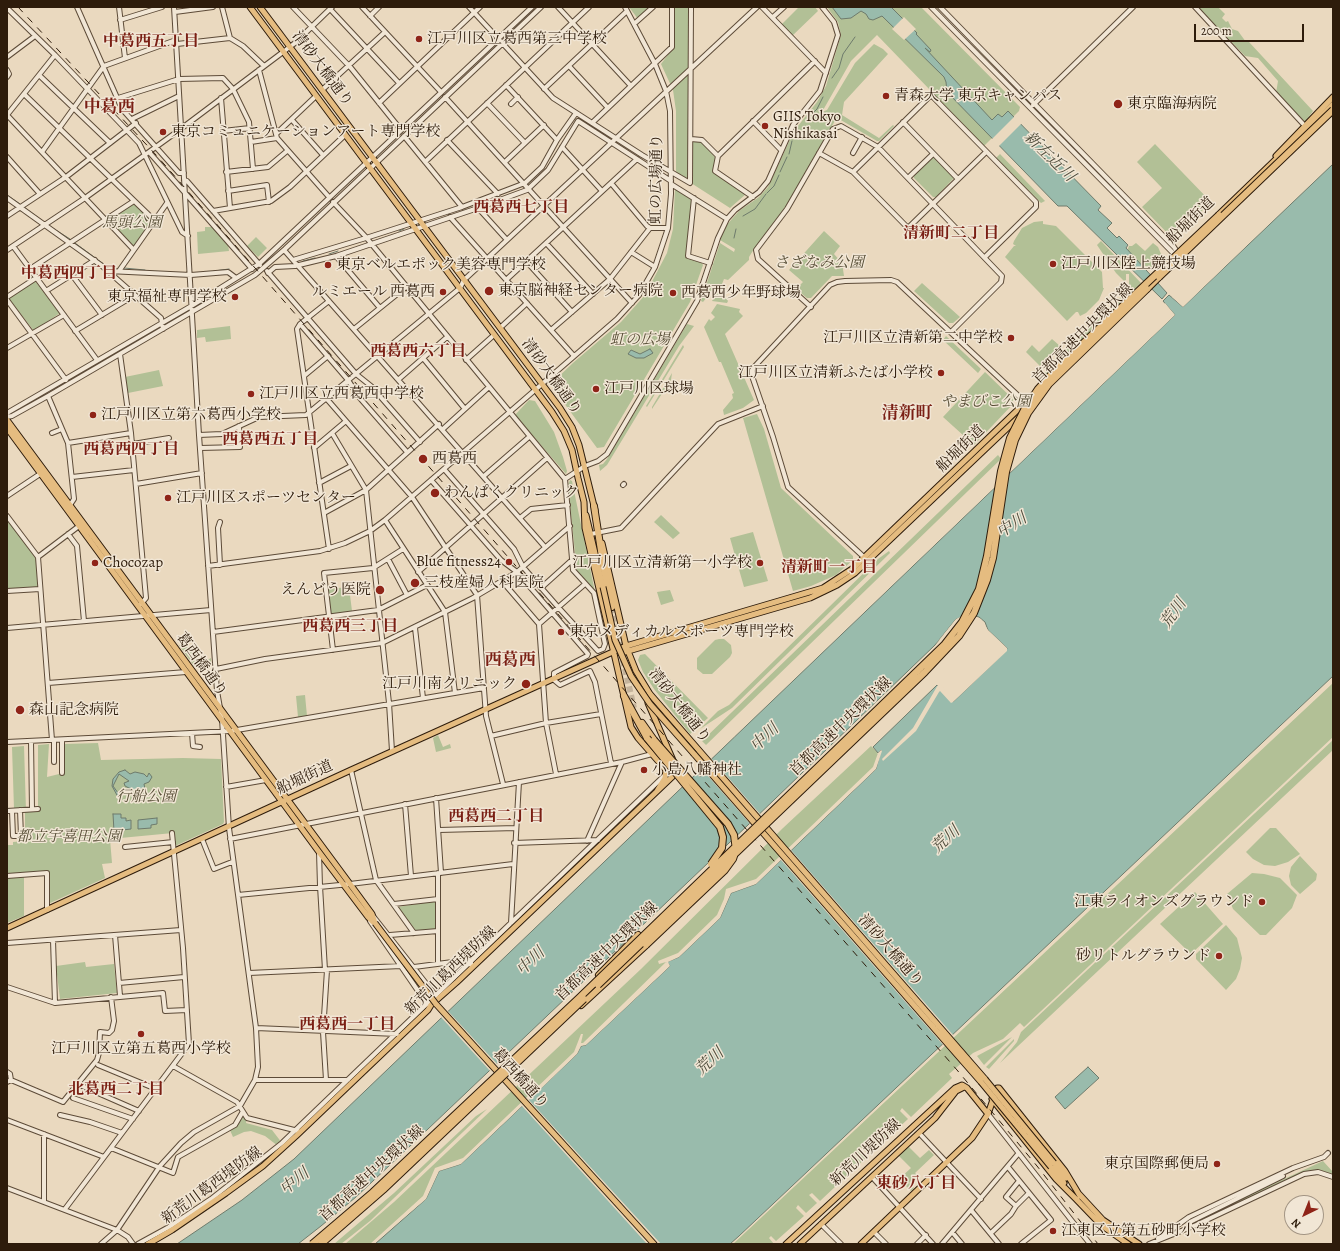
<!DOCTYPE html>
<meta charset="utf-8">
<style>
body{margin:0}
#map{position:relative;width:1340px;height:1251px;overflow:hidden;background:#ead9bf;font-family:Alegreya,serif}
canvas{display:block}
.frame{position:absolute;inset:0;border:8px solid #2e1c0b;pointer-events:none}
.north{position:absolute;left:1284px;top:1195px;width:40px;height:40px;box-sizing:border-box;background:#f1e6d5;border:1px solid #a39584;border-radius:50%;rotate:223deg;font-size:11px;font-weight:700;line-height:16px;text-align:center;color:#2e1c0b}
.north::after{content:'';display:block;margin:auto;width:14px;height:18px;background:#8f2418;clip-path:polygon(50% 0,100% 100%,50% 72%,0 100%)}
.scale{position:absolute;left:1194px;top:24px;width:110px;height:18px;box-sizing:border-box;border:2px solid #2e1c0b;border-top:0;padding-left:5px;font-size:12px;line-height:14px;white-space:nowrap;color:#2e1c0b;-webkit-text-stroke:3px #f1e6d5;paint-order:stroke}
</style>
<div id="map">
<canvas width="1340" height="1251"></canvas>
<div class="frame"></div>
<div class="north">N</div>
<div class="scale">200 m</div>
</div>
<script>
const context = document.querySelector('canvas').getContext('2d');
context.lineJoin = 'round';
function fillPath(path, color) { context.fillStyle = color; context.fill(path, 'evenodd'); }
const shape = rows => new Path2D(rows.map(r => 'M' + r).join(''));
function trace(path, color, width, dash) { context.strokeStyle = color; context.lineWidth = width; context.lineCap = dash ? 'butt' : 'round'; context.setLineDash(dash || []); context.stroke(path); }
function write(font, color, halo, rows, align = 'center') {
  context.font = font + ' Alegreya,"Noto Serif JP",serif'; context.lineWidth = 3; context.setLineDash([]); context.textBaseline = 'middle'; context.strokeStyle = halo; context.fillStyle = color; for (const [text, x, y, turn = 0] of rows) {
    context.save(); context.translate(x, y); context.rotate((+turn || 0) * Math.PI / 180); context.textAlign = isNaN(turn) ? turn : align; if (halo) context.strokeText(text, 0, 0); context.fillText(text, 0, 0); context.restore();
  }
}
const green = shape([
 [629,7,651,7,638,19],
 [674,7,689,7,691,140,700,141,716,158,714,172,746,194,730,208,677,174,676,171,676,111,673,90,661,64,673,48],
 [799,7,815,7,818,11,792,36,782,24],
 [827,7,921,7,1020,107,1019,111,984,146,877,35,851,61,822,112,827,110,855,63,874,44,883,49,888,54,844,102,842,115,879,138,893,125,894,126,879,141,877,141,839,119,836,119,787,205,754,249,749,257,749,260,728,280,724,279,720,289,728,301,727,303,712,301,717,293,712,291,703,302,701,301,720,243,734,252,735,249,720,240,724,228,739,211,759,197,768,187,794,131,817,102,826,86,841,35,838,22],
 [1193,7,1218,7,1225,14,1222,18,1226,22,1228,21,1232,29,1238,31,1246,42,1249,42,1313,111,1305,122,1276,93,1278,81,1258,58,1245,56,1217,27,1212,25],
 [1155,144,1211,202,1173,239,1142,207,1162,188,1137,162],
 [1000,154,1045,201,1041,203,996,158],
 [932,158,934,158,954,178,936,197,933,197,914,178,914,175],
 [675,189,694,198,687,257,701,262,703,265,690,302,604,447,597,448,553,388,553,382,574,362,621,322,645,295,667,253,673,229],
 [134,203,151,221,134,246,109,221],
 [1043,221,1043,224,1056,226,1102,272,1103,288,1104,288,1099,300,1086,313,1080,316,1078,312,1076,312,1067,321,1005,257,1014,246,1016,246,1013,244,1014,241,1022,228,1034,222],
 [205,227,213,227,228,244,229,251,198,254,197,232,205,231],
 [824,231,840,246,834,254,842,263,844,276,832,276,811,298,807,298,796,289,803,282,789,270],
 [256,237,267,248,258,257,247,246],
 [1101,241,1141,283,1130,294,1125,289,1129,285,1129,274,1126,274,1126,280,1124,281,1116,273,1097,245],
 [1136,243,1145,251,1153,243,1158,247,1161,254,1161,261,1155,269,1142,265,1127,251,1129,246,1132,246],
 [35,281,60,313,34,331,9,299,9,297],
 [922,283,960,317,953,323,949,323,914,291],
 [1122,296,1126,298,1044,377,1046,368],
 [717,304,740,309,739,312,743,316,725,334,754,400,743,408,724,415,723,410,733,398,732,394,734,393,721,362,719,362,704,327,709,319,711,321,715,317,711,313],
 [687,324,694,326,679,346,607,465,600,471,599,465,603,464,607,459],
 [230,326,231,339,206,342,205,337,197,338,197,330],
 [946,336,981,369,978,373,943,340],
 [1052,339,1060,346,1040,366,1026,352,1032,345,1039,352],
 [683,345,684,347,647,407,646,406],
 [159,370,163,386,128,393,125,377],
 [985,372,1013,399,1013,404,974,445,943,417],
 [672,373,671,380,652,409,652,407],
 [529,400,535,401,554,432,563,457,567,471,566,474,515,415],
 [757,414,764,429,781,488,853,556,853,560,836,575,811,586,793,591,743,418],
 [998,455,1001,459,706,745,702,741],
 [570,480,572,481,595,592,577,572,568,485],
 [661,515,680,533,673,539,654,522],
 [7,518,36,558,39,587,7,590],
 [753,532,768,581,744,587,730,538],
 [889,551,890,553,732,708,700,729,718,711,729,705,878,559],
 [349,587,352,611,331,615,327,589],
 [670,590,674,601,661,605,657,592],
 [719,639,724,639,731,645,732,653,730,657,712,674,703,674,697,669,697,658,715,640],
 [179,645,188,645,188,648,196,647,197,659,206,661,211,658,211,663,194,666],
 [645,654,708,718,690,734,654,689,643,672,638,660,640,655],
 [1333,683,1333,737,1024,1027,1020,1023,1003,1039,973,1053,949,1074,952,1078,911,1117,902,1108,900,1111,908,1119,869,1155,861,1147,859,1149,867,1157,855,1168,848,1160,846,1161,853,1170,820,1201,812,1193,809,1195,817,1203,806,1213,798,1205,796,1208,804,1216,776,1241,771,1236,769,1238,774,1244,733,1244],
 [305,695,307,716,298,717,296,696],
 [438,735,443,747,450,744,451,748,436,752,433,738],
 [1333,740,1333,750,1000,1063,1017,1042,1021,1032],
 [98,743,101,760,183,758,221,759,224,822,223,824,175,846,173,833,110,839,112,863,102,864,105,878,48,904,47,872,24,874,24,916,7,923,7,845,13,845,13,842,25,841,25,809,14,809,12,747,24,746,26,811,38,810,38,745,49,744,47,777,63,773,63,744],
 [871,746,878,753,873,767,756,879,726,889,724,899,717,915,678,953,658,961,659,964,666,962,583,1043,581,1043,583,1034,581,1034,574,1052,463,1158,435,1168,423,1196,370,1244,345,1244,394,1202,641,969,783,828],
 [1270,828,1276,828,1300,854,1288,862,1275,866,1264,865,1253,859,1246,852],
 [1300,856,1317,874,1316,880,1300,894,1291,885,1289,876,1291,867],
 [1252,873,1264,874,1280,878,1297,895,1292,908,1266,935,1260,935,1233,909,1227,894],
 [1195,892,1223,924,1191,954,1160,924],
 [434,901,436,902,436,929,416,931,398,907],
 [1226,925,1237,938,1242,958,1240,969,1236,979,1226,990,1196,959,1196,954],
 [85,962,86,967,114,964,117,993,60,999,56,966],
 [1012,1037,984,1065,977,1056,1003,1042],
 [1014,1039,1014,1041,989,1069,986,1067],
 [487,1109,370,1221,341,1244,334,1244,394,1193,476,1116],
 [242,1113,247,1118,246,1123,272,1130,282,1143,278,1146,265,1136,251,1131,244,1132,233,1137,229,1128,235,1125],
 [908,1146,920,1158,929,1150,934,1155,915,1173,917,1175,909,1183,914,1188,911,1191,899,1179,911,1168,898,1155],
 [1323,1161,1333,1172,1333,1174,1319,1170,1306,1171,1196,1223,1241,1199]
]);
const water = shape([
 [832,7,891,7,917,33,916,34,931,50,930,52,925,48,992,120,998,114,1002,117,1008,111,1101,206,1098,210,1112,223,1107,228,1117,238,1119,236,1128,245,1126,248,1167,293,1162,299,1067,206,1058,206,947,92,946,82,944,77,882,16,873,20,869,19,866,14,861,11,851,18,841,19,832,7],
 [1333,164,1333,676,739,1236,730,1244,375,1244,426,1199,439,1171,461,1164,577,1054,581,1046,586,1045,670,966,667,962,679,957,720,918,731,893,756,884,876,769,881,750,878,753,873,747,936,686,937,685,953,702,1006,651,1007,648,988,630,985,622,979,617,969,615,956,619,935,645,749,824,408,1148,356,1197,321,1226,298,1244,177,1244,242,1200,294,1159,1175,315,1163,301,1169,295,1183,307,1333,164],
 [650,349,653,353,644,358,636,358,628,354,631,350,640,354,650,349],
 [125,770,130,774,135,772,144,774,147,777,149,773,152,777,149,782,144,784,145,789,143,793,141,794,125,786,124,783,129,781,119,774,113,786,121,797,118,797,112,786,113,779,119,772,125,770],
 [113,814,121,814,121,818,126,818,126,821,131,820,131,829,114,831,113,814],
 [157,818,157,824,151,825,151,828,138,829,138,820,157,818],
 [1088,1067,1099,1078,1065,1109,1055,1097,1088,1067]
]);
const pier = shape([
 [904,17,916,29,904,40,892,29],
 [1015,116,1022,123,998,147,991,140],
 [1333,162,1183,307,1172,297,1173,296,1183,305],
 [1165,303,1175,315,711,758,761,815,751,825,701,768,692,777,691,775,1172,315,1164,304],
 [964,615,974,616,981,619,988,630,1007,648,1007,651,953,702,951,703,940,691,939,692,916,731,883,761,882,759,913,728,939,683,953,699,1005,650,987,632,983,623,974,618,957,621,935,645,956,619],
 [881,750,882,751,876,769,791,850,954,1036,944,1046,781,860,756,884,731,893,720,918,679,957,668,962,670,966,586,1045,581,1046,577,1054,529,1100,661,1244,647,1244,522,1106,461,1164,439,1171,426,1199,373,1244,424,1197,437,1170,460,1163,576,1053,579,1044,585,1043,667,965,666,960,678,955,718,916,729,892,755,882,874,768,879,754,877,754],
 [447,1010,498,1065,491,1072,440,1016]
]);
const stream = shape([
 [832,78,839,68,843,54,855,37],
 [810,116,817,109,823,97],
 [789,154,792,141],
 [780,172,787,157],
 [767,193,774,186,779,175],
 [7,195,20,204],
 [25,208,43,221],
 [743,216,755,209,766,194],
 [51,227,70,239],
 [399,231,404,229],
 [734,238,736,229],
 [75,243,105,265],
 [329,254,338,251],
 [303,261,315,258],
 [124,268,145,270],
 [214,271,229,269]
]);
const highwayTunnel = shape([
 [612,607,621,651],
 [623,660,634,708]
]);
const minor = shape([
 [77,7,122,109,179,173,184,173],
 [119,7,125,58],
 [222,7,230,38],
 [293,7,351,68,401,130],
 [362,7,441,92],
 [469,7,553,98,642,155,690,183,691,7],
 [558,7,631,86],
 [762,7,826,73],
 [931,7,1176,256],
 [940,7,1174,247,1179,255],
 [1195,7,1305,126],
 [7,8,55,55,139,143,182,232,188,236],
 [330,9,399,83],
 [175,12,213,7],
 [370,16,379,7],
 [773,17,784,7],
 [120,20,162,7],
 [634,24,653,7],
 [177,44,230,38,243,46,264,66],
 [7,57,35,36],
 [569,66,608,108],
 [7,70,9,74,7,77],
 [259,70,277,138,329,197],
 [39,75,110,143],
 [506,85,557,140],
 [544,89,627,11],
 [322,90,385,32],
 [24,94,154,220],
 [445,97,632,303],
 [118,98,179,79,223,78,233,89,249,122,253,169],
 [221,98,230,208],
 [379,103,480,7],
 [487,103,525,143],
 [511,104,518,97],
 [1033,105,1133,7],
 [7,115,133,249],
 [7,115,55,55],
 [132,119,179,96],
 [292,120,323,155],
 [753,121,781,150],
 [903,122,958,179],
 [592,123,672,47,672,7],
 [223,131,250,128],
 [276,134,316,96],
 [404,136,462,207],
 [691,139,702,140,718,156],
 [447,140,498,194],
 [251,142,277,138],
 [562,147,602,191],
 [42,152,104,66,176,40],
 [149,152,252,269],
 [819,153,853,172,908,228,986,152],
 [853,153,862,137],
 [7,157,40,194],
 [506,161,544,125],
 [425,162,589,7],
 [226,172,268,167,287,151],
 [853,172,931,95,1036,202,1036,207,985,257],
 [908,178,933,154],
 [184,180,187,181,260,265],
 [611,183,647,226,650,228,668,228],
 [671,184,727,219],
 [228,191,267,185,269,202],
 [753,197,715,171,718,156,815,61],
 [7,198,102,266,161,318,163,329],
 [694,198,688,256,710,263],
 [333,202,365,236,565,479],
 [478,208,507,240],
 [213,211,271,201,290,187,345,135],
 [7,216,66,177,136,123],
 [450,217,574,356],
 [546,243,593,294],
 [13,246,97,360],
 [7,250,85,198,178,131,295,43,332,7],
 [284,250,545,547],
 [631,252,655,267],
 [336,256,380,308],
 [293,260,366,238,462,207,525,183,542,167,557,140,576,113],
 [526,261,572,312],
 [30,269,134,201],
 [108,271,191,275,228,272,236,278],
 [119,271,167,203],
 [267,271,356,374,371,386,420,442],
 [268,273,275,267,295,266,336,256,478,208,527,190,548,170,578,121,671,181],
 [72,275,102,315],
 [506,280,637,159],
 [46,291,95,260],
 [7,297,36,278],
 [7,300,66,380],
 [329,301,300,324,297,329,329,549],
 [811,307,758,259,756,250,787,209,833,129,841,126,878,147,1002,276,1001,282,951,332],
 [300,324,348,380,359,397,407,452],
 [500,328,527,303],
 [354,329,406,287],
 [551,330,610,279,650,228],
 [75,331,135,295],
 [7,348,64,315],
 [120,354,131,433,146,598,141,604],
 [423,358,465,409],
 [466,360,494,335],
 [304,376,328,356],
 [399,379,447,337],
 [48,396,68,443,74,499,70,505],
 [326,398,412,497,477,595,486,716,503,784],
 [7,413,193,305,259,264,532,7],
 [7,417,12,416,48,396,255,275,285,249,541,7],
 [443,429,489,387],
 [52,433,62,429],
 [332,433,366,490,389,703,392,751],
 [199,435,222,434,259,417,306,415,460,288,464,280,507,240,757,7],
 [68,443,131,433],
 [133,444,169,438],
 [200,448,240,447,239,426],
 [314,448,346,421],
 [444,469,514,549,523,567,558,607,598,651,603,649,605,644,594,593,573,570,565,479,585,466,598,461,607,454,697,301,718,238,727,219,735,210,759,192,768,181,793,125,820,91,838,35,834,22,822,7],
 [484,476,529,437],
 [72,477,134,470],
 [431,480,501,560,517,572,588,654,587,656,554,673,554,680,560,685,590,671,595,682,611,763],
 [319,483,351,466],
 [136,484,202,473],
 [623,485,624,484],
 [7,496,40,474],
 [324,513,366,490,439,424],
 [7,516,38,557,52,740],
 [520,518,531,509,568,505],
 [385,520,445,612,455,693],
 [220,522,218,528,220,565],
 [68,534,77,546,84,621],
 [591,534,621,528,718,424,763,406],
 [38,557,79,526],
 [388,559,407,595],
 [866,559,788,487,773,437,752,376,752,370,755,366,830,285,837,282,845,281,891,280,897,282,1026,403],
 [208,566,320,551,345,543,370,531,385,520,617,319,639,295,655,267,668,228,671,194,670,111,666,91,655,64,625,7],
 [418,572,547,458],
 [502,581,539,624,546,723,556,774],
 [541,588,572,560],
 [7,591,40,589],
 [539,624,585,584],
 [7,628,211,610],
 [415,628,423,698],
 [213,632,378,610,427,585],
 [333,650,324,573,373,568,403,549],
 [216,669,265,659,382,643,473,598,517,572,570,526],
 [48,683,186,672],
 [192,733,193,746,200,747],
 [491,736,546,723,601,714],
 [31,741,32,809],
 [7,742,231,731,484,688],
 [54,762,54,740],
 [351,770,376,880,414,933],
 [62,773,62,741],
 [226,787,266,780],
 [436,798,441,873],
 [405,804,411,876],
 [7,811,38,809],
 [12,811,13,836,21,836,20,810],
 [439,830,516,828],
 [202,839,214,869,232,862],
 [230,839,622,762,652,754],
 [587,841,622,762],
 [514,843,598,840],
 [125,847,173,842],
 [319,852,320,886,325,970],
 [438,873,438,964],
 [7,876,47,873,47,910],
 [238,895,350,884,513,864],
 [394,904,438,899],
 [373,916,436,996],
 [370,921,427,1004],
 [511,923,519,782],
 [115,935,120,996],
 [390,935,438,931],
 [53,940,55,1003],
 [7,943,181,930],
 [414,967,468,960,471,962,471,965],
 [249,973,401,966],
 [119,983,184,977],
 [7,987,55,1003,163,993,165,1011,187,1010],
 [256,1028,397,1034],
 [98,1065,156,1089],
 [173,1066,237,1102,247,1118,298,1131],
 [7,1072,10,1074,11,1080,7,1082],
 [11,1080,63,1102,97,1060,99,1053,100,1032,109,1033,112,1030,114,1021,111,997],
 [255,1080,348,1080],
 [326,1080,323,1032,327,970],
 [82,1086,139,1111],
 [73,1098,133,1119],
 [988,1114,1090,1244],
 [60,1115,90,1122,122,1133],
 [7,1120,104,1157],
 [919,1133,981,1199],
 [111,1148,173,1173,178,1157,235,1125,242,1113],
 [1008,1167,1051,1220,1021,1244],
 [872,1177,933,1244],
 [7,1188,117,1230,128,1237,133,1244],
 [44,1201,44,1134],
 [1016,1206,1006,1197,1019,1181],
 [65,1209,189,1044,183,948,172,833],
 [971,1210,999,1244],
 [821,1224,841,1244],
 [1190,1227,1190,1222,1283,1176],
 [874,1232,886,1244],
 [952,1232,962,1244],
 [991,1233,1011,1214,1016,1206,1029,1193],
 [1158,1239,1189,1217,1293,1168,1324,1157,1328,1153],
 [101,1244,117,1230,160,1166,181,1143,194,1132,240,1106,255,1080,258,1067,256,1028,229,828,222,719,217,691,199,435,174,7],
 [138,1244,169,1227,211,1199,282,1143,666,774],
 [917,1244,926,1235],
 [942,1244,1018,1154],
 [1149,1244,1196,1225,1304,1174,1318,1172,1333,1177]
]);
const major = shape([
 [250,7,552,412,564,431,572,450,578,478,584,502,585,528,631,727,638,738,666,770,665,778,657,791],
 [260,7,560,408,572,427,579,445,595,510],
 [1276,156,1333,97],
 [7,420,350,884,372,914,375,923],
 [7,428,319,852,368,917,373,922],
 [586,515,603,587],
 [602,543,626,646,636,671,650,694,985,1079],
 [625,652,810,598,837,585,855,573,1020,416],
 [694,754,981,1082],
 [7,928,351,770,626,646,823,588,852,569,1030,398],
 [436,1004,654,1244],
 [992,1099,1056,1179,1078,1201],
 [1054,1163,1066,1178],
 [1051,1167,1064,1183],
 [1079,1194,1103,1220,1139,1244],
 [1076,1199,1101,1225,1128,1244],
 [148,1244,172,1230,226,1193,263,1166,296,1136,428,1010,431,1005,457,982,672,777,676,771,675,765,648,703],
 [786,1244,955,1088,962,1085,967,1088,988,1114],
 [800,1244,935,1118,956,1091,964,1087],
 [861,1244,972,1138,988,1114,997,1088,999,1088,1065,1171,1080,1196]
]);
const highway = shape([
 [1219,215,1333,105],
 [1147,289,1159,277],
 [594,506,604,570,612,607],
 [624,696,647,738],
 [642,723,654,740],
 [599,975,638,935],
 [581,1005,646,945]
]);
const rail = shape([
 [18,7,157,156,957,1070,1037,1166,1098,1244]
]);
const majorBridge = shape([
 [603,587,615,640,631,676,650,704,694,754],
 [375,923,436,1004],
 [985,1079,1054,1163],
 [981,1082,1051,1167]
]);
const highwayBridge = shape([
 [1159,277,1333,110],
 [647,738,720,827,723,837,722,848,711,864],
 [646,945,725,870,733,859,736,850,734,835,728,824,654,740],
 [598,985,925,672,959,636,974,613,987,580,993,558,1006,472,1015,440,1028,413,1049,384,1147,289],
 [312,1244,373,1192,580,997,944,645,962,622,979,589,987,556,1001,471,1010,438,1024,410,1038,389,1058,367,1219,215],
 [321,1244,383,1190,584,999]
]);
const markers = [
 [419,39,4,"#8f2418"],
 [886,96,4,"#8f2418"],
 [1118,104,5,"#8f2418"],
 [765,126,4,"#8f2418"],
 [163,132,4,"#8f2418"],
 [1053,264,4,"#8f2418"],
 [328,265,4,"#8f2418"],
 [489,291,5,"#8f2418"],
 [443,292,4,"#8f2418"],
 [673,293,4,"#8f2418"],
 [235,297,4,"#8f2418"],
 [1011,338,4,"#8f2418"],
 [941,373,4,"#8f2418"],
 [596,389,4,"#8f2418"],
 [251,394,4,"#8f2418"],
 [93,415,4,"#8f2418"],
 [423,459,5,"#8f2418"],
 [435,493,5,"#8f2418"],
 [168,498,4,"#8f2418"],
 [509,562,4,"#8f2418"],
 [95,563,4,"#8f2418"],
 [760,563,4,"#8f2418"],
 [415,583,5,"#8f2418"],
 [380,590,5,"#8f2418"],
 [561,632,4,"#8f2418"],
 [526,684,5,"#8f2418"],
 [20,710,5,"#8f2418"],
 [644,770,4,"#8f2418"],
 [1262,902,4,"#8f2418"],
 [1219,956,4,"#8f2418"],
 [141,1034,4,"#8f2418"],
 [1217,1164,4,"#8f2418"],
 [1053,1231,4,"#8f2418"]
];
const poiNames = [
 ["江戸川区立葛西第三中学校",427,39],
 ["青森大学 東京キャンパス",894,96],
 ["東京臨海病院",1127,104],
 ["GIIS Tokyo",773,117],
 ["Nishikasai",773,134],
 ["東京コミュニケーションアート専門学校",171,132],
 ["江戸川区陸上競技場",1061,264],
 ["東京ベルエポック美容専門学校",336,265],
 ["東京脳神経センター病院",498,291],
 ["ルミエール 西葛西",435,292,"right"],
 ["西葛西少年野球場",681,293],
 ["東京福祉専門学校",227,297,"right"],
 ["江戸川区立清新第二中学校",1003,338,"right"],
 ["江戸川区立清新ふたば小学校",933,373,"right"],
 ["江戸川区球場",604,389],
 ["江戸川区立西葛西中学校",259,394],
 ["江戸川区立第六葛西小学校",101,415],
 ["西葛西",432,459],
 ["わんぱくクリニック",444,493],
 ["江戸川区スポーツセンター",176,498],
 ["Blue fitness24",501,562,"right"],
 ["Chocozap",103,563],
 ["江戸川区立清新第一小学校",752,563,"right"],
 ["三枝産婦人科医院",424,583],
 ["えんどう医院",371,590,"right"],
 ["東京メディカルスポーツ専門学校",569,632],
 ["江戸川南クリニック",517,684,"right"],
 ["森山記念病院",29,710],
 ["小島八幡神社",652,770],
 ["江東ライオンズグラウンド",1254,902,"right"],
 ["砂リトルグラウンド",1211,956,"right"],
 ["江戸川区立第五葛西小学校",141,1049,"center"],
 ["東京国際郵便局",1209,1164,"right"],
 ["江東区立第五砂町小学校",1061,1231]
];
const streetNames = [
 ["清砂大橋通り",322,69,53],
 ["虹の広場通り",657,179,-89],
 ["船堀街道",1191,221,-44],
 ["首都高速中央環状線",1083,334,-45],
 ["清砂大橋通り",551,377,54],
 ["船堀街道",961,449,-44],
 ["葛西橋通り",201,665,54],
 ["清砂大橋通り",679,706,52],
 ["首都高速中央環状線",841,727,-44],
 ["船堀街道",305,778,-25],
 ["清砂大橋通り",890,951,49],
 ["首都高速中央環状線",607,952,-44],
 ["新荒川葛西堤防線",451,971,-44],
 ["葛西橋通り",520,1079,48],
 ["新荒川堤防線",866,1153,-43],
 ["首都高速中央環状線",372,1174,-42],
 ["新荒川葛西堤防線",212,1186,-36]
];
const parkNames = [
 ["馬頭公園",132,223],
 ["さざなみ公園",819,263],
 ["虹の広場",640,340],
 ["やまびこ公園",986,402],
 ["行船公園",146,797],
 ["都立宇喜田公園",69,837]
];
const neighbourhoodNames = [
 ["中葛西五丁目",151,42],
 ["西葛西七丁目",521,208],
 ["清新町二丁目",951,234],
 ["中葛西四丁目",69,274],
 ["西葛西六丁目",418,352],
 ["西葛西五丁目",270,440],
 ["西葛西四丁目",131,450],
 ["清新町一丁目",829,568],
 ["西葛西三丁目",350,627],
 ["西葛西二丁目",496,817],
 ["西葛西一丁目",347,1025],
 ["北葛西二丁目",116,1090],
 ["東砂八丁目",916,1184]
];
const waterNames = [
 ["新左近川",1049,157,44],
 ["中川",1012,526,-33],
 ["荒川",1174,614,-55],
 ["中川",765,738,-44],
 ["荒川",946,840,-43],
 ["中川",531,962,-44],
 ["荒川",710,1062,-43],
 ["中川",295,1182,-39]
];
const quarterNames = [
 ["中葛西",109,108],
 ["清新町",907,414],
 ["西葛西",510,661]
];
fillPath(green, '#b2c096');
fillPath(water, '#99bbac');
trace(water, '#6e7b6c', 1);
fillPath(pier, '#ead9bf');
trace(stream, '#6e7b6c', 1);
trace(highwayTunnel, '#c4b39b', 6, [6, 3]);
trace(minor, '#5d4b38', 6);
trace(major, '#2e1c0b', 7);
trace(highway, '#2e1c0b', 8);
trace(minor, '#f1e6d5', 4);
trace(major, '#e5bc80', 5);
trace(highway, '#e5bc80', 6);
trace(rail, '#2e1c0b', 1, [7, 7]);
trace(majorBridge, '#2e1c0b', 7, []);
trace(highwayBridge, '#2e1c0b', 8, []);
trace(majorBridge, '#e5bc80', 5);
trace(highwayBridge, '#e5bc80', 6);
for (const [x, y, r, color] of markers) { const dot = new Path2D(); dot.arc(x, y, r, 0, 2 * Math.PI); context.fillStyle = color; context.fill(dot); trace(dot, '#f1e6d5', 1.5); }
write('15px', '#2e1c0b', '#f1e6d5', poiNames, 'left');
write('15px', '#2e1c0b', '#f1e6d5', streetNames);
write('italic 15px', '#564d35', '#f1e6d5', parkNames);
write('bold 16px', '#7a1f14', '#f1e6d5', neighbourhoodNames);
write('italic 16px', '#4e4c3b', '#f1e6d5', waterNames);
write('bold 17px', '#7a1f14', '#f1e6d5', quarterNames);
</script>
